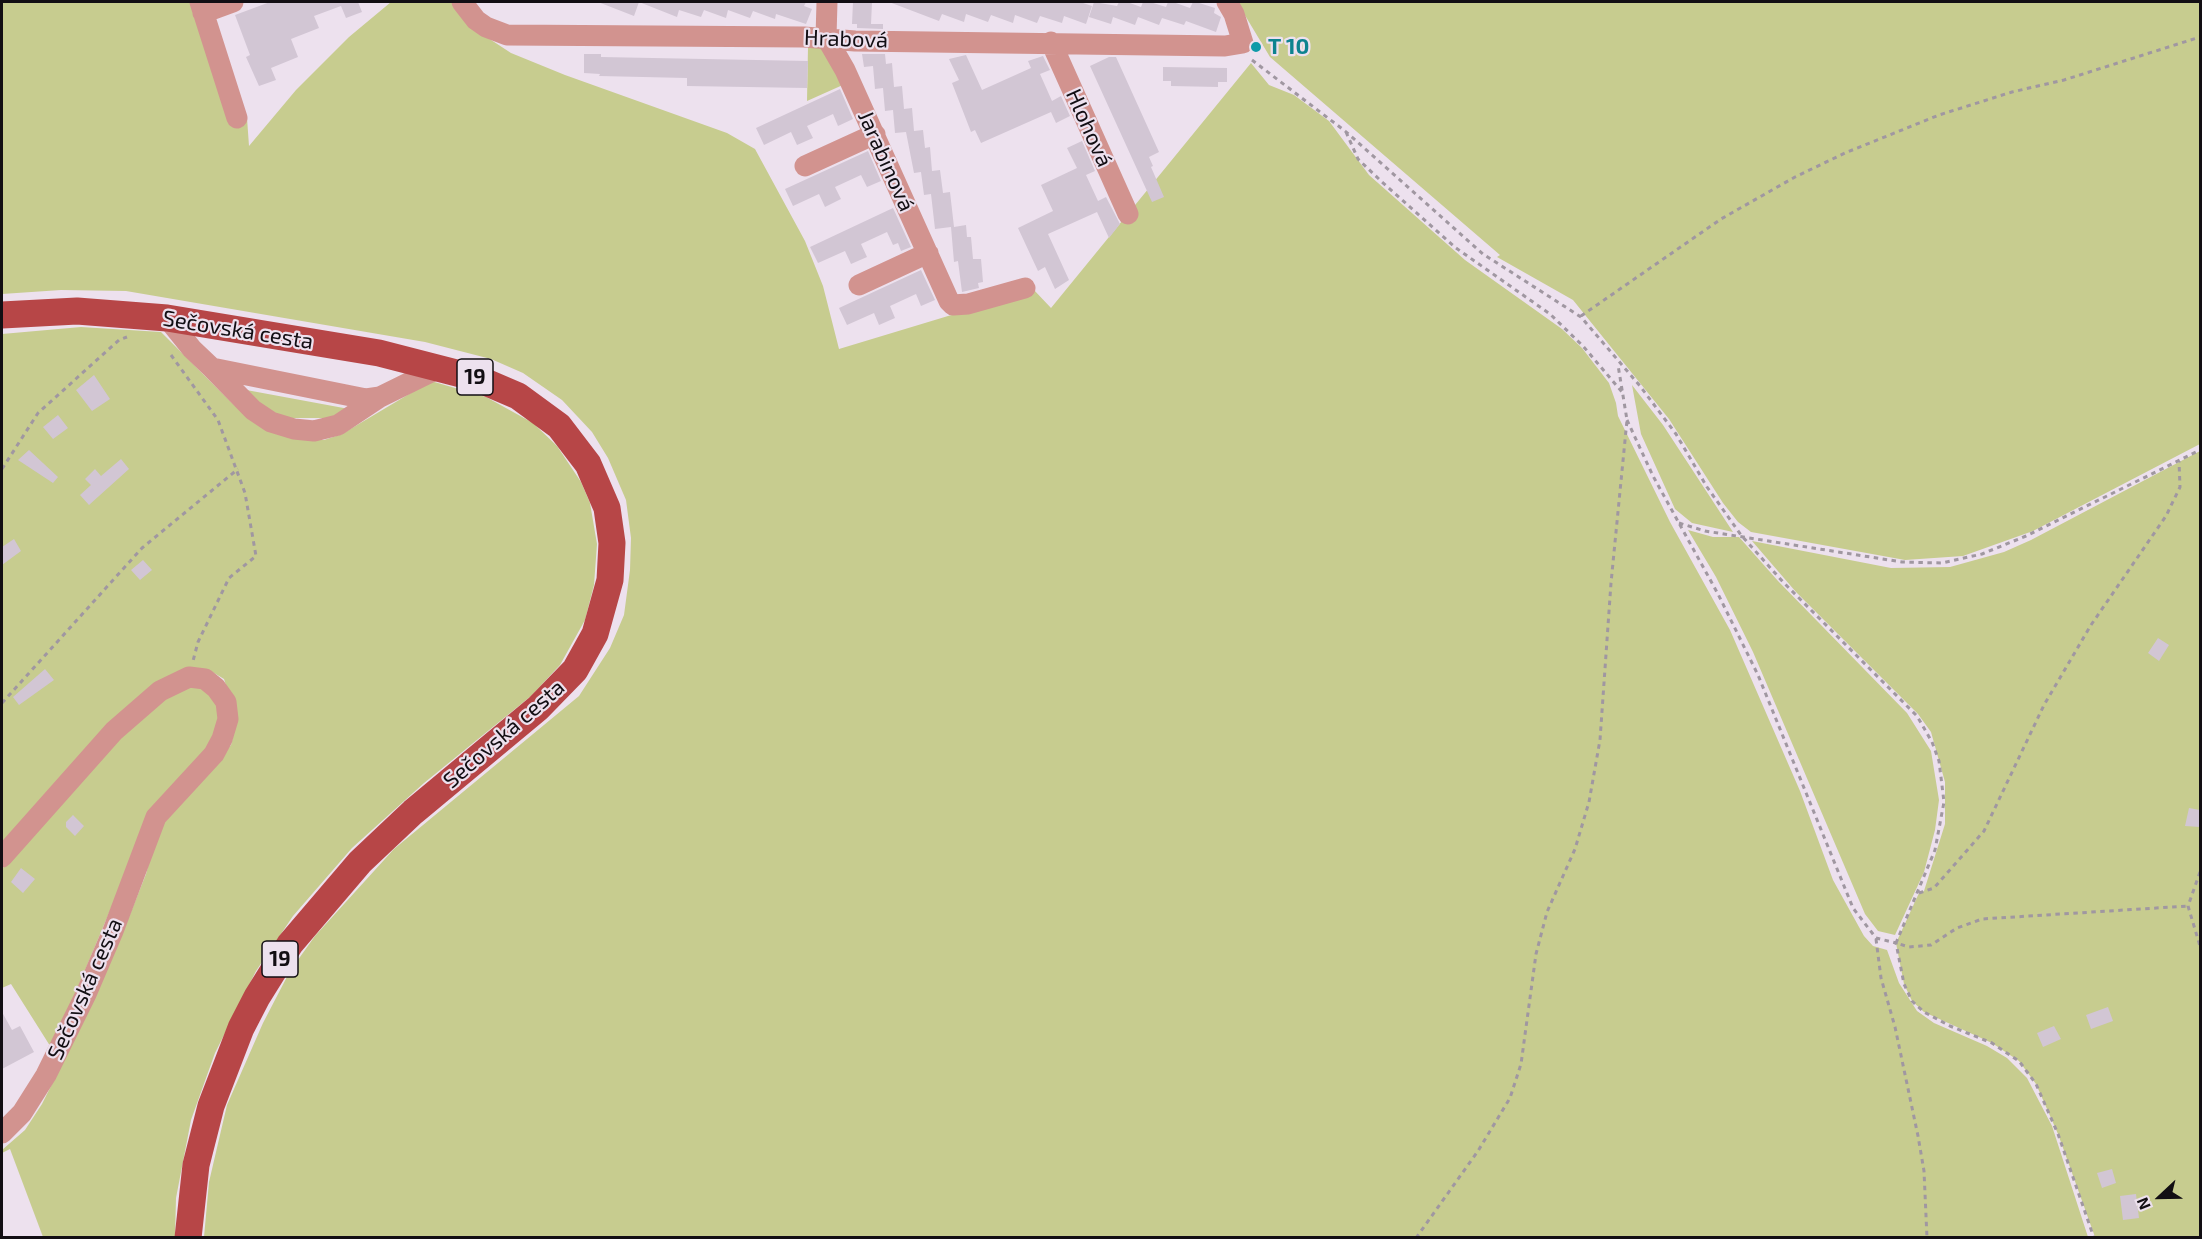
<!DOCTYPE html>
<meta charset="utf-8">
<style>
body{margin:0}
#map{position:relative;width:2202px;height:1239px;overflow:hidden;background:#ede1ee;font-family:"Exo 2",sans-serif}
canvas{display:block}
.frame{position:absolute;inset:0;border:3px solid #120e13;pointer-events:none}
.north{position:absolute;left:2130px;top:1167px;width:60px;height:60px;-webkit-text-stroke:4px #ede1ee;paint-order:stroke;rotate:248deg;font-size:16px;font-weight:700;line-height:24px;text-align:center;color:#120e13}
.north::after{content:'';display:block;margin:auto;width:21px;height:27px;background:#120e13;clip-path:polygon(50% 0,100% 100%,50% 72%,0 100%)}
</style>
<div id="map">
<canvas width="2202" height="1239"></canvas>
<div class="frame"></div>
<div class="north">N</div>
</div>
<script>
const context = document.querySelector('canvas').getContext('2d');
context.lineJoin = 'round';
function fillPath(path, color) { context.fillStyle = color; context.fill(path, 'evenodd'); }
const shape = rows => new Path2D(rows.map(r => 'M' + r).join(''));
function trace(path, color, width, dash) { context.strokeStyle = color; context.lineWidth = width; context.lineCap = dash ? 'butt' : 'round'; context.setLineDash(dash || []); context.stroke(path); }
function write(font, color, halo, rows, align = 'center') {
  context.font = font + ' "Exo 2",sans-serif'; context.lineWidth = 4.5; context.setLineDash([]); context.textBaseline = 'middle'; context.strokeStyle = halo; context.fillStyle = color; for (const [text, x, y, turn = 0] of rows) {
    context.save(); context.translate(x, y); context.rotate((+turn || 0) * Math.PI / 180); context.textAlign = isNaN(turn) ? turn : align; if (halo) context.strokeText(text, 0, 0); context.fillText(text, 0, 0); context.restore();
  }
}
const green = shape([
 [2,2,191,2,247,118,249,146,296,90,349,37,391,2,454,2,485,36,511,53,565,75,727,133,755,149,805,241,823,286,839,349,1034,290,1051,308,1251,63,1269,85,1294,95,1329,121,1369,175,1465,260,1562,329,1582,348,1609,383,1616,403,1618,416,1670,522,1730,630,1800,791,1833,880,1864,936,1873,946,1887,950,1899,983,1917,1011,1934,1023,1987,1046,2007,1058,2027,1078,2052,1126,2088,1237,204,1237,209,1182,227,1105,263,1023,290,971,315,936,394,849,579,696,610,648,624,615,630,570,631,538,626,500,608,458,592,432,562,400,523,373,491,359,425,342,126,291,61,290,2,294],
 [1237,2,2200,2,2200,444,2033,531,1963,556,1905,560,1751,532,1738,522,1723,503,1669,419,1573,300,1497,257,1500,255,1270,57],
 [808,47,823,47,845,84,807,101],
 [81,327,161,332,234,405,304,438,324,440,342,434,431,381,486,397,533,423,557,446,581,482,590,503,597,544,594,585,585,620,560,665,531,696,424,783,352,848,293,916,256,971,215,1053,191,1120,176,1198,175,1237,43,1237,10,1149,2,1153,2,1150,25,1130,42,1104,72,1044,121,937,146,874,158,830,231,745,237,720,224,679,209,670,196,668,2,848,2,334],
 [1632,385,1663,425,1733,532,1692,523,1675,509,1641,434],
 [241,389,349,409,329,418,287,418,273,413],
 [2200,451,2200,1237,2095,1237,2058,1134,2036,1084,2019,1061,1992,1043,1924,1012,1912,1001,1904,984,1896,943,1919,893,1924,891,1945,824,1945,782,1931,732,1918,714,1796,592,1752,541,1891,568,1950,567,2004,552,2031,540],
 [1688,530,1713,537,1739,537,1778,581,1907,713,1931,751,1939,800,1935,830,1924,872,1895,935,1878,931,1865,914,1753,652,1716,577],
 [197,685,219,701,221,730,140,839,52,1049,11,984,2,988,2,869,105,752,168,695]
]);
const building = shape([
 [270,2,358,2,362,12,346,18,341,6,314,16,319,28,291,39,298,57,271,68,276,80,259,86,246,57,250,55,235,15],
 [598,2,639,2,634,16],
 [639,2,806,2,804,6,812,9,806,24,776,14,775,19,753,11,750,18,728,10,726,18,704,10,701,17,679,10,677,17],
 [853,2,872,2,871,24,883,24,883,29,857,28,857,24,852,24],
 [889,2,1080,2,1092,6,1086,24,1064,16,1062,23,1040,16,1037,23,1015,15,1013,23,991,15,988,22,966,14,964,22,942,14,939,21],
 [1094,2,1117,6,1119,2,1127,2,1141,7,1143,2,1150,2,1166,7,1168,2,1173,2,1190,8,1193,2,1196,2,1215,8,1214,13,1221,17,1216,32,1186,21,1184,25,1162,18,1159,25,1138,17,1135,25,1113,17,1111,24,1089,17],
 [584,54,601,54,601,57,808,61,807,88,687,86,687,78,599,76,600,74,584,73],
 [862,54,885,54,886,64,892,63,894,87,902,86,904,109,912,108,914,131,923,130,925,148,930,147,932,171,940,170,943,193,950,192,954,227,966,225,967,237,971,237,973,259,981,259,983,282,978,283,979,288,962,292,958,261,954,262,951,227,935,229,931,194,924,195,921,172,914,173,906,132,895,133,893,110,885,111,883,88,875,89,873,66,864,67],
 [966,55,982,90,1031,68,1028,61,1043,56,1050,70,1040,74,1052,101,1061,96,1070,116,1056,123,1051,112,981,143,975,130,971,132,952,83,959,80,949,59],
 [1109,57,1116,57,1159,152,1149,157,1153,166,1151,167,1164,197,1152,202,1090,66],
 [1163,67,1227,68,1227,82,1218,82,1218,87,1171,86,1171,81,1163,81],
 [840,89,853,119,838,126,833,114,807,126,813,138,797,145,791,132,764,145,756,128],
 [1082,141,1095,171,1086,175,1098,201,1106,197,1120,224,1109,238,1097,212,1048,234,1069,280,1055,289,1045,267,1038,271,1018,228,1053,211,1041,185,1077,168,1067,148],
 [868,151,881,181,867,187,861,175,835,187,841,199,825,207,819,194,793,206,785,189],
 [893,208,911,247,901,251,898,243,893,245,887,232,861,244,867,257,851,264,845,251,818,263,810,247],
 [921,270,935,300,921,306,916,294,890,306,895,318,879,325,874,313,847,325,839,308],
 [94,375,110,399,92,411,76,390],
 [58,415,68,428,53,439,43,427],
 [29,450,58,477,53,483,18,460],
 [121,459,129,469,89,505,80,495,91,485,85,479,95,469,101,476],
 [14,539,21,551,2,565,2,547],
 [143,560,152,570,140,580,131,570],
 [2158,638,2169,645,2159,661,2148,653],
 [45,669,54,680,19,705,13,697],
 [2189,808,2200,810,2200,827,2185,826],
 [73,815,84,826,75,836,66,827,66,822],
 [21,868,35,879,23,893,11,882],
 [2108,1007,2113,1021,2091,1029,2086,1015],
 [2,1012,12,1030,20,1026,34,1052,2,1069],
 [2054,1026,2061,1039,2043,1047,2037,1033],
 [2112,1169,2116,1183,2102,1188,2097,1173],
 [2136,1194,2139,1218,2123,1220,2120,1196]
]);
const path = shape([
 [1252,60,1345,131,1483,254,1581,317,1640,386,1676,434,1707,487,1741,535,1783,582,1917,716,1932,742,1939,761,1944,802,1935,850,1896,943,1909,947,1931,945,1957,928,1982,919,2188,906],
 [1346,132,1358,159,1382,182,1456,248,1550,314,1583,346,1622,392],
 [1581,316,1721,219,1795,177,1845,153,1939,115,2012,92,2064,80,2200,37],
 [171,355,218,420,245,493,256,556,229,578,198,642,193,661],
 [1627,420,1653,476,1718,594,1758,675,1853,908,1876,938,1896,943,1904,984,1912,1001,1924,1012,1950,1026,1992,1043,2019,1061,2036,1084,2058,1134,2094,1238],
 [2,469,38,413,119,340,127,337],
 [1679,523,1705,531,1902,562,1942,563,1982,554,2026,536,2200,450],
 [2,703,142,548,238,469],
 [2200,872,2188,906,2200,946],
 [1919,893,1934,888,1984,831,2044,705,2091,625,2166,516,2180,487,2179,461],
 [1876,939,1881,978,1895,1027,1918,1136,1924,1171,1927,1238],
 [1416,1238,1478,1151,1510,1098,1521,1064,1536,954,1547,912,1575,849,1589,802,1600,740,1611,583,1627,420,1618,365]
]);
const minor = shape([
 [200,2,237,118],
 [462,2,476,20,486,27,507,35,804,37,855,41,1225,46,1243,43,1234,14,1227,2],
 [827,2,826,37,845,70,949,301,953,305,968,304,1025,288],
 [203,13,233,2],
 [1051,42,1128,214],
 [805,166,875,134],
 [859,285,928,253],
 [167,318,192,349,212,368,366,399,380,397,441,367],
 [212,368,253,410,271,422,294,429,314,431,338,425,380,397],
 [2,857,114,731,160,691,189,677,205,679,216,688,226,702,228,719,222,739,214,754,156,817,113,931,86,994,46,1075,22,1113,2,1133]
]);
const major = shape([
 [2,315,77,311,167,318,379,353,476,378,518,396,559,426,588,464,607,508,612,543,610,580,595,634,575,670,538,708,413,812,360,862,290,944,257,997,241,1028,211,1106,196,1165,188,1238]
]);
const markers = [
 [1256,47,6,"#0f9aa8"]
];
const shields = [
 [475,377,36],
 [280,959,36]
];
const shieldNames = [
 ["19",475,377],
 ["19",280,959]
];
const streetNames = [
 ["Hrabová",846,39,2],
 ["Hlohová",1089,128,66],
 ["Jarabinová",886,161,66],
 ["Sečovská cesta",238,330,9],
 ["Sečovská cesta",504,734,-41],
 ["Sečovská cesta",85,989,-66]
];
const cultureNames = [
 ["T 10",1268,47]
];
fillPath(green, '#c7cc8f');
fillPath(building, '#d2c6d4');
trace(path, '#a097a1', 3, [4.5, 4.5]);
trace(minor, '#d2938f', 21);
trace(major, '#b74647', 27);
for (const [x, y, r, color] of markers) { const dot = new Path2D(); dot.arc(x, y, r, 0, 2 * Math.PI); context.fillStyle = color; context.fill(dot); trace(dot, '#ede1ee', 2); }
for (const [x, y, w] of shields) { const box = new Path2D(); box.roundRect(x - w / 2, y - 18, w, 36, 4.5); context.fillStyle = '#ede1ee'; context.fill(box); trace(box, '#120e13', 1.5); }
write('bold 21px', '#120e13', null, shieldNames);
write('22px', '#120e13', '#ede1ee', streetNames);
write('bold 22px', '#0d838f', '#ede1ee', cultureNames, 'left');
</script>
